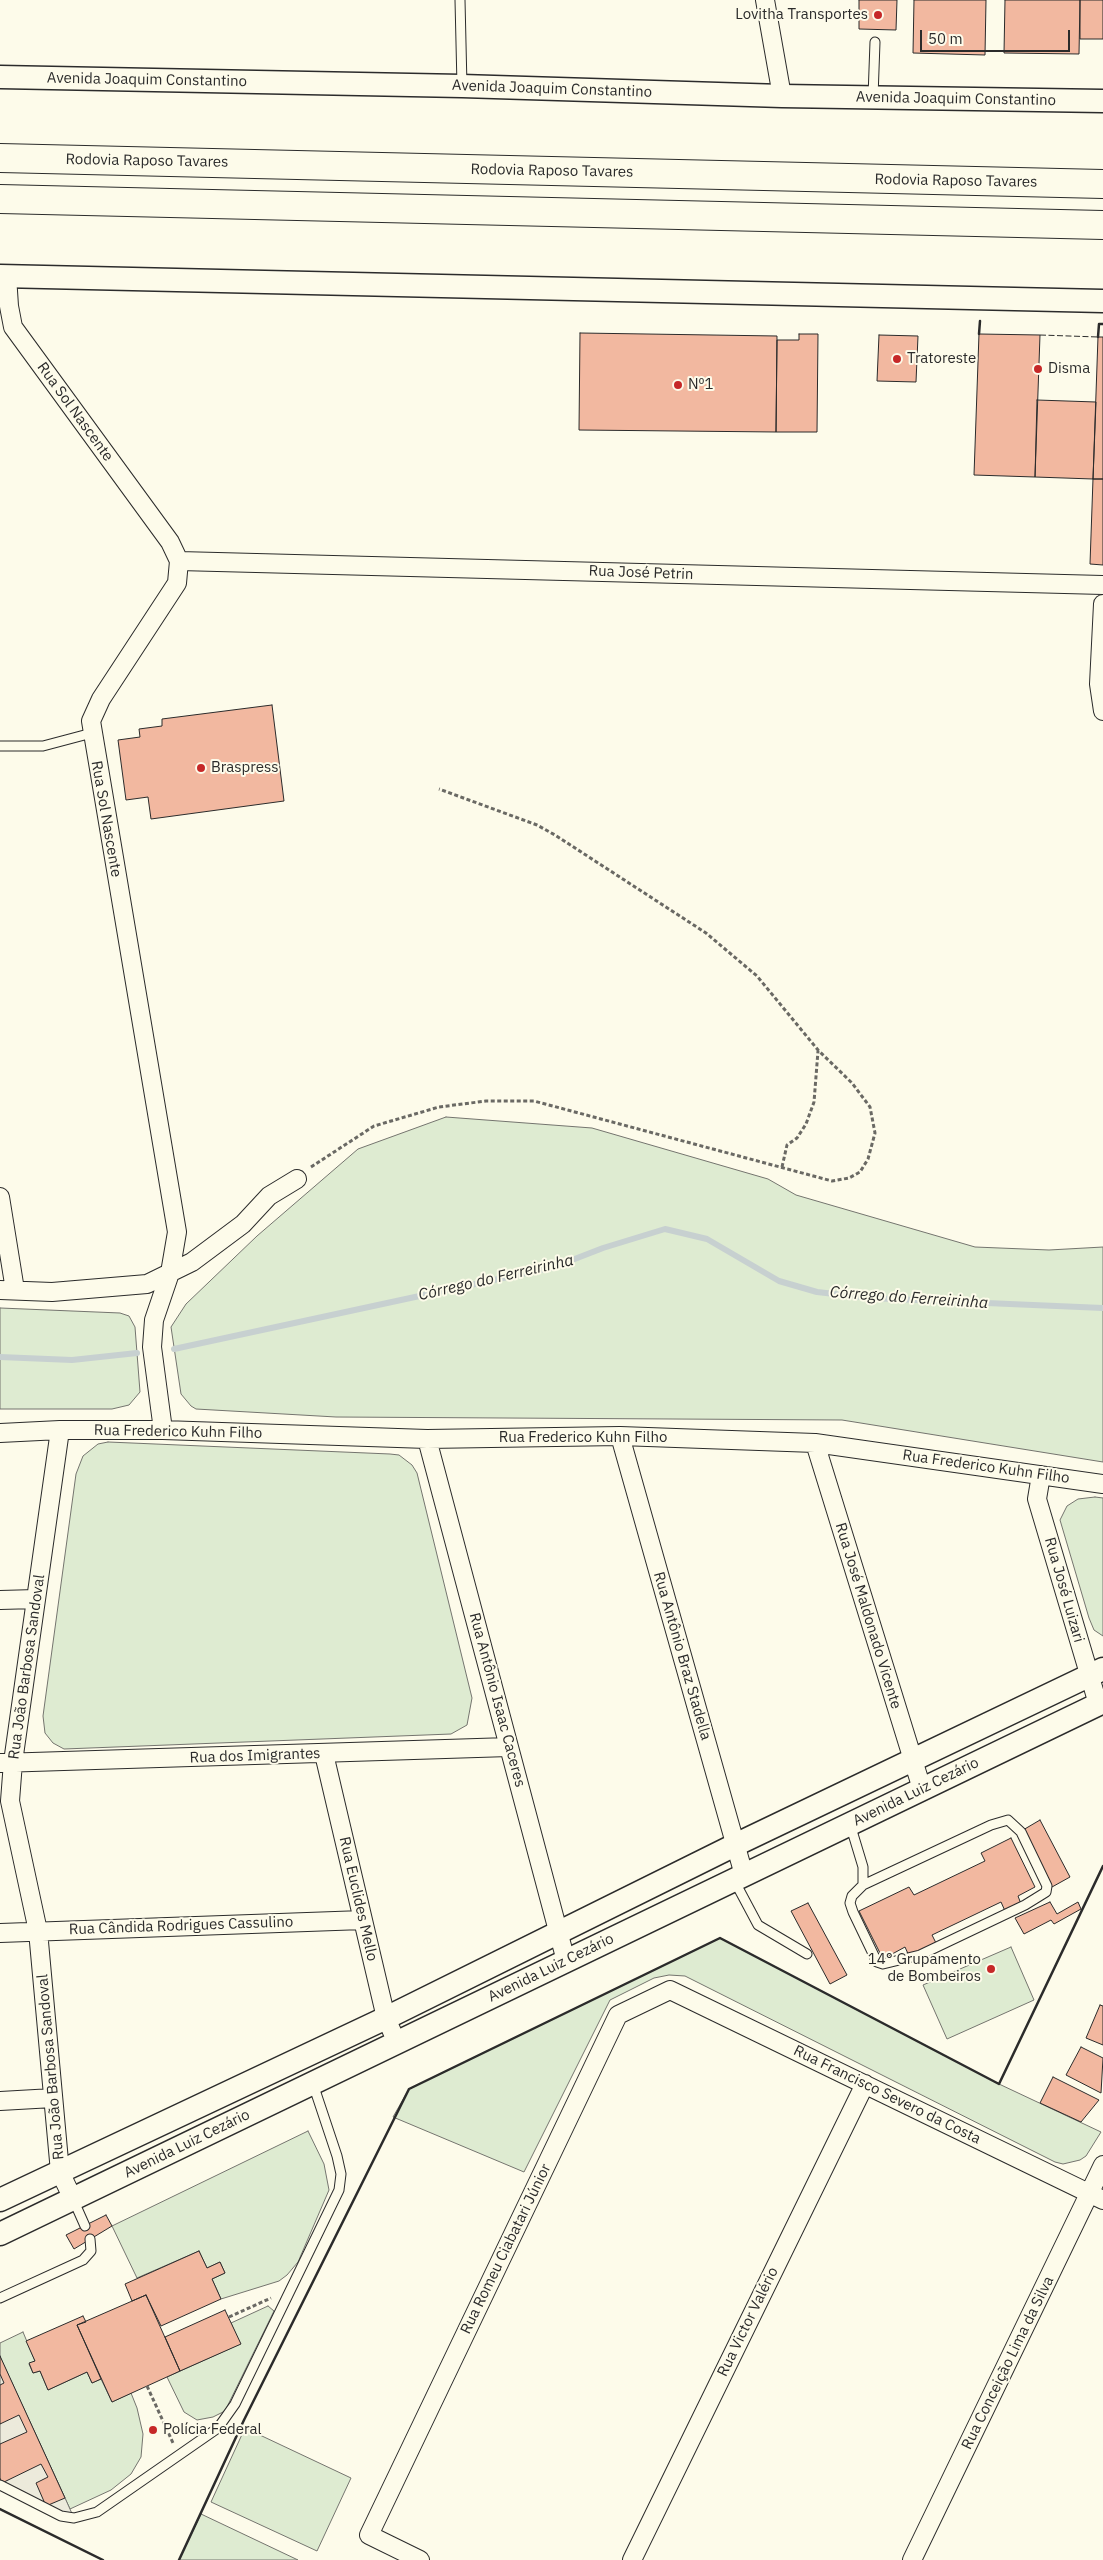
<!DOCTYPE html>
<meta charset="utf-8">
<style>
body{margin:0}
#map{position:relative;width:1103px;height:2560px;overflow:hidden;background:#fdfbea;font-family:"IBM Plex Sans",sans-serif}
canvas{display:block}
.scale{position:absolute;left:920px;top:30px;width:150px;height:22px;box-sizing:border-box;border:2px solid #2b2b2b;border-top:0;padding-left:6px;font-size:15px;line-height:18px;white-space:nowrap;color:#2b2b2b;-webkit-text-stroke:4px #fdfbea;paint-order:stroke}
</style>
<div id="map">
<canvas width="1103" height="2560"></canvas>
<div class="scale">50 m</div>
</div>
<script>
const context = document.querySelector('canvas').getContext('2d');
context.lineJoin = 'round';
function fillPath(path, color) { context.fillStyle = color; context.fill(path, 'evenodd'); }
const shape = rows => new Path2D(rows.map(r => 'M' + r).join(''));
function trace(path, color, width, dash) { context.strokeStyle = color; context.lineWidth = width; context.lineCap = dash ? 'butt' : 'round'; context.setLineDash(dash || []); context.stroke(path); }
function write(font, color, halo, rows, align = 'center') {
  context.font = font + ' "IBM Plex Sans",sans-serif'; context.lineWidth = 4; context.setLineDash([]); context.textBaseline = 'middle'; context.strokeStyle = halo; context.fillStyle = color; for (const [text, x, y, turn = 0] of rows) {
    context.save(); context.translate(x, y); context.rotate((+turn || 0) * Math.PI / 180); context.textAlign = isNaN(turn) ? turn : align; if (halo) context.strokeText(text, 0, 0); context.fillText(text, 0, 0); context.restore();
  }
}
const green = shape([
 [446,1117,592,1128,768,1179,796,1195,975,1247,1049,1250,1103,1247,1103,1462,842,1420,336,1417,196,1409,191,1406,181,1394,171,1327,186,1304,257,1236,358,1149,446,1117],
 [0,1308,120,1313,129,1316,135,1327,140,1392,129,1405,112,1409,0,1409,0,1308],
 [108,1442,390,1454,399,1455,412,1465,417,1473,472,1698,467,1725,451,1734,64,1749,53,1743,45,1733,43,1716,76,1474,83,1456,98,1444,108,1442],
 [1095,1497,1103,1498,1103,1636,1094,1630,1089,1618,1060,1520,1067,1506,1078,1499,1095,1497],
 [720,1938,999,2084,1101,2132,1086,2156,1080,2160,1063,2164,1055,2162,685,1976,669,1975,654,1978,610,2000,524,2172,393,2117,409,2089,720,1938],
 [1011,1947,1034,2000,947,2039,923,1985,1011,1947],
 [308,2131,324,2164,329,2190,298,2262,287,2275,279,2281,221,2299,212,2279,225,2273,220,2262,207,2268,199,2251,137,2278,112,2226,308,2131],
 [268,2306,274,2311,225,2411,213,2417,197,2420,184,2412,167,2377,240,2344,231,2323,268,2306],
 [23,2332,35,2361,29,2364,33,2373,40,2371,48,2390,87,2372,92,2383,101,2379,112,2402,131,2393,137,2408,143,2434,141,2457,131,2474,111,2490,70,2509,0,2357,0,2343,23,2332],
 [245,2428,351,2478,317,2551,211,2502,245,2428],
 [201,2514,298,2560,179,2560,201,2514]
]);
const parking = shape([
 [0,2357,65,2498,74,2518,0,2485,0,2357]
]);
const stream = shape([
 [174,1349,554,1267,603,1248,665,1229,707,1239,779,1281,817,1292,870,1298,1103,1308],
 [0,1357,72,1360,137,1353]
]);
const building = shape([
 [859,0,897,0,896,30,859,29,859,0],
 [914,0,986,0,985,55,913,53,914,0],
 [1005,0,1080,0,1079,54,1004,53,1005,0],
 [1080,0,1103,0,1103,39,1080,39,1080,0],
 [580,333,777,336,776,432,579,430,580,333],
 [799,334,818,334,817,432,776,432,777,340,799,340,799,334],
 [979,334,1040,335,1035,477,974,475,979,334],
 [879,335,918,336,916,382,877,381,879,335],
 [1098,337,1103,337,1103,479,1093,479,1098,337],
 [1037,400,1096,402,1093,479,1035,477,1037,400],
 [1093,479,1103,479,1103,565,1090,564,1093,479],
 [272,705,284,801,151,819,148,797,126,800,118,740,140,737,139,729,162,726,162,719,272,705],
 [1040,1820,1070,1877,1052,1887,1023,1830,1040,1820],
 [1011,1838,1035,1887,1018,1896,1021,1904,1005,1911,1001,1902,932,1935,936,1943,909,1956,905,1947,883,1959,859,1911,909,1887,914,1895,985,1861,981,1853,1011,1838],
 [1050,1902,1057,1914,1078,1902,1081,1909,1054,1924,1051,1920,1024,1934,1015,1918,1050,1902],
 [808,1903,847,1975,830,1984,791,1911,808,1903],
 [1100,2005,1103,2006,1103,2045,1086,2038,1100,2005],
 [1081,2047,1103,2058,1101,2093,1066,2075,1081,2047],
 [1053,2077,1099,2100,1081,2122,1040,2103,1053,2077],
 [106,2215,112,2226,74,2249,66,2235,106,2215],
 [199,2251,207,2268,220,2262,225,2273,212,2279,221,2299,161,2326,146,2295,132,2301,125,2284,199,2251],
 [146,2295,180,2371,112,2402,77,2325,146,2295],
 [225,2310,241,2344,180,2371,165,2337,225,2310],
 [83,2316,86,2322,77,2325,101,2379,92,2383,87,2372,48,2390,40,2371,33,2373,29,2363,35,2361,26,2341,83,2316],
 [0,2356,65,2498,46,2506,36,2483,48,2477,41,2464,2,2483,0,2478,0,2444,27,2432,19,2415,0,2424,0,2385,4,2383,0,2374,0,2356]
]);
const path = shape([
 [311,1167,374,1126,439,1107,486,1101,534,1101,832,1181,849,1178,860,1172,868,1159,875,1133,870,1107,852,1083,818,1050,757,976,706,933,555,835,537,825,439,789],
 [782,1167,787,1145,797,1138,806,1124,814,1102,818,1051],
 [229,2317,271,2298],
 [147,2386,173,2443]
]);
const service = shape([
 [460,0,462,86],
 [873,97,875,42],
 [0,746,43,746,92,733],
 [850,1824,863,1867,863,1885,852,1896,850,1903,853,1912,877,1962,883,1964,920,1955,1025,1905,1046,1892,1047,1886,1021,1832,1008,1820,991,1825,863,1885],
 [734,1880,758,1925,807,1954],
 [73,2199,85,2226],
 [0,2298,83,2260,91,2251,90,2239],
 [0,2485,61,2516,74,2518,97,2512,218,2428,235,2404,339,2190,341,2174,337,2156,313,2084]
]);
const minor = shape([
 [765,0,782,96],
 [7,276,9,306,13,327,170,542,179,561,177,583,101,699,91,721,177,1232,170,1273,154,1320,152,1347,163,1430],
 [179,561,1103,585],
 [1103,604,1099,684,1103,711],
 [0,1197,15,1290],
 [0,1290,52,1292,147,1284,192,1262,243,1224,269,1196,297,1179],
 [60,1430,13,1762,10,1801,38,1931,60,2172,73,2199],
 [0,1433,60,1430,163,1430,427,1439,620,1436,815,1443,1103,1484],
 [620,1436,744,1875],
 [427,1439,566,1961],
 [815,1443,922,1789],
 [1041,1475,1037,1499,1098,1704],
 [0,1600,36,1599],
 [324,1754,386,2018,397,2043],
 [0,1763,509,1747],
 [0,1933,363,1920],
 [0,2101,53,2098],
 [420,2560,369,2535,618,2015,670,1990,1103,2200],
 [632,2560,865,2084],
 [912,2560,1103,2165]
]);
const tertiary = shape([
 [0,77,462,86,782,96,1103,101],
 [0,276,1103,301],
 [0,2200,386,2018,735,1845,1103,1669],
 [0,2234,1103,1702]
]);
const motorway = shape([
 [0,158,1103,184],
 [0,199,1103,225]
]);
const fence = shape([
 [1040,335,1098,337]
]);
const wall = shape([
 [979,334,980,321],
 [1098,337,1099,324,1103,324],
 [0,2509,103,2560],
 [179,2560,244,2420,409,2089,720,1938,999,2084,1103,1866]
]);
const markers = [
 [878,15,5,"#c62828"],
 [897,359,5,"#c62828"],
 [1038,369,5,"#c62828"],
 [678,385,5,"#c62828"],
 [201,768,5,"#c62828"],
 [991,1969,5,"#c62828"],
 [153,2430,5,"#c62828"]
];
const poiNames = [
 ["Lovitha Transportes",868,15,"right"],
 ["Tratoreste",907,359],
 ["Disma",1048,369],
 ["Nº1",688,385],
 ["Braspress",211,768],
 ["14° Grupamento",981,1960,"right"],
 ["de Bombeiros",981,1977,"right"],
 ["Polícia Federal",163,2430]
];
const streetNames = [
 ["Avenida Joaquim Constantino",147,80,1],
 ["Avenida Joaquim Constantino",552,89,2],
 ["Avenida Joaquim Constantino",956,99,1],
 ["Rodovia Raposo Tavares",147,161,1],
 ["Rodovia Raposo Tavares",552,171,1],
 ["Rodovia Raposo Tavares",956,181,1],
 ["Rua Sol Nascente",75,412,54],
 ["Rua José Petrin",641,573,2],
 ["Rua Sol Nascente",106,819,80],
 ["Rua Frederico Kuhn Filho",178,1432,1],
 ["Rua Frederico Kuhn Filho",583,1438],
 ["Rua Frederico Kuhn Filho",986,1467,8],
 ["Rua José Luizari",1064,1590,74],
 ["Rua José Maldonado Vicente",868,1616,73],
 ["Rua Antônio Braz Stadella",682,1656,74],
 ["Rua João Barbosa Sandoval",27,1667,-82],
 ["Rua Antônio Isaac Caceres",497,1700,75],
 ["Rua dos Imigrantes",255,1756,-2],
 ["Avenida Luiz Cezário",916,1792,-26],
 ["Rua Euclides Mello",358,1899,77],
 ["Rua Cândida Rodrigues Cassulino",181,1926,-2],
 ["Avenida Luiz Cezário",551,1968,-26],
 ["Rua João Barbosa Sandoval",51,2067,-95],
 ["Rua Francisco Severo da Costa",887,2095,26],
 ["Avenida Luiz Cezário",187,2144,-26],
 ["Rua Romeu Ciabatari Júnior",506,2249,-64],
 ["Rua Victor Valério",748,2322,-64],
 ["Rua Conceição Lima da Silva",1008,2363,-64]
];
const waterNames = [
 ["Córrego do Ferreirinha",496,1278,-13],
 ["Córrego do Ferreirinha",909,1298,4]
];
fillPath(green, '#deebd1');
trace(green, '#74746e', 1);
fillPath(parking, '#eceadb');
trace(parking, '#74746e', 1);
trace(stream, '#c7d0d0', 6);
fillPath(building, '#f2b8a0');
trace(building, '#2b2b2b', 1);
trace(service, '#2b2b2b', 11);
trace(minor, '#2b2b2b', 20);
trace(tertiary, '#2b2b2b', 25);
trace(motorway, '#2b2b2b', 30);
trace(path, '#6a6964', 3, [4, 2.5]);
trace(service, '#fdfbea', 9);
trace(minor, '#fdfbea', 18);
trace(tertiary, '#fdfbea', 22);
trace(motorway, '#fdfbea', 28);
trace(fence, '#2b2b2b', 1, [6, 2.5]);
trace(wall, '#2b2b2b', 2.5);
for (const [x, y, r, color] of markers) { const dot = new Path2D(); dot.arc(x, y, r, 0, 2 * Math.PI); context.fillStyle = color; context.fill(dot); trace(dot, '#fdfbea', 2); }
write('15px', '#2b2b2b', '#fdfbea', poiNames, 'left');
write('15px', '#2b2b2b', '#fdfbea', streetNames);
write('italic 16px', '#2b2b2b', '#fdfbea', waterNames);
</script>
